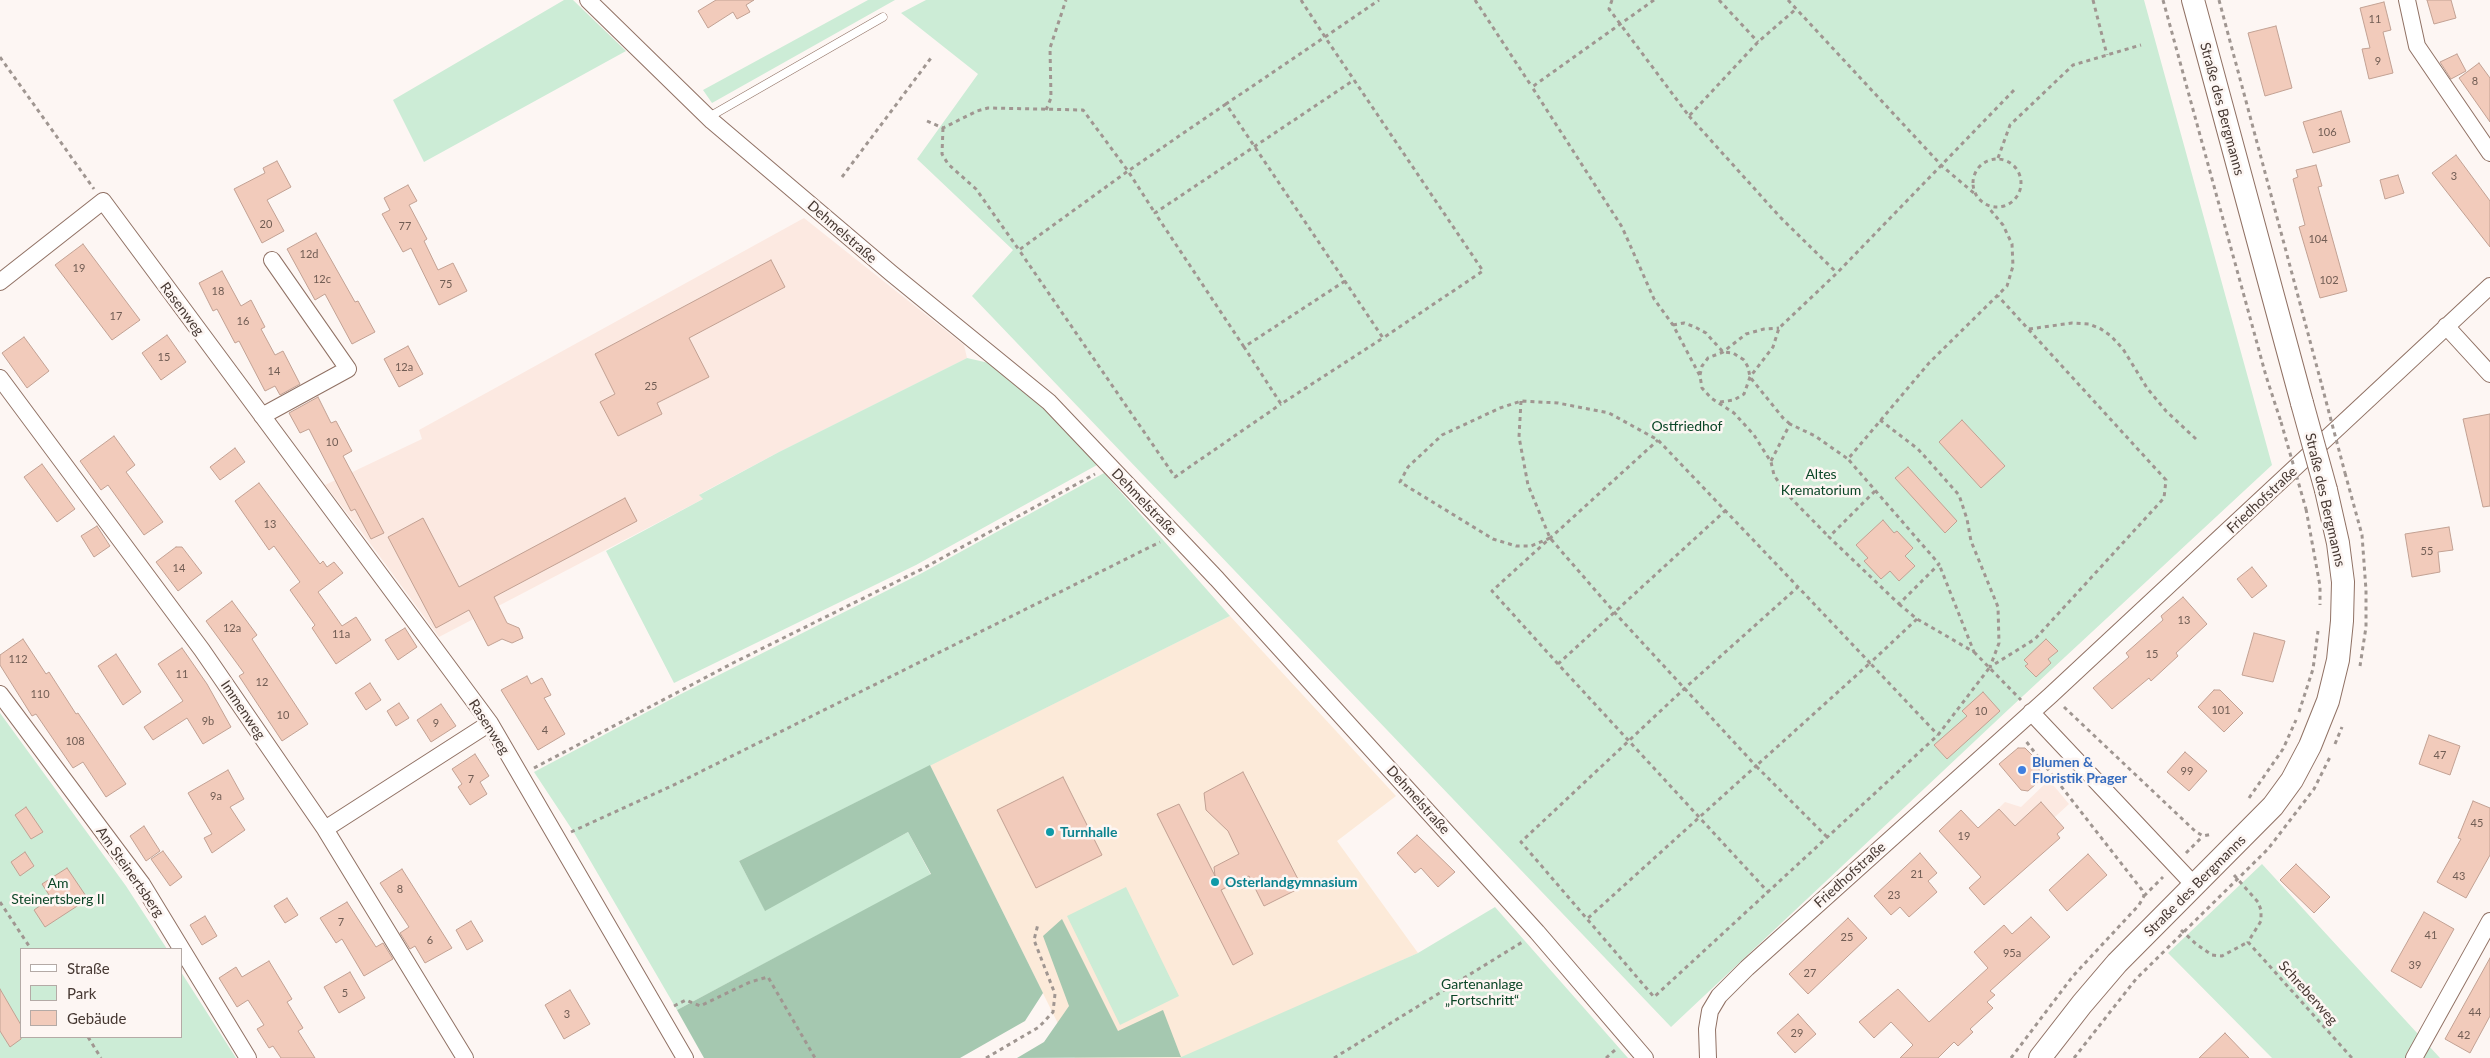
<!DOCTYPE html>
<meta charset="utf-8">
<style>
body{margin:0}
#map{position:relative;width:2490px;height:1058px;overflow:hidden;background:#fdf6f3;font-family:Lato,sans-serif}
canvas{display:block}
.legend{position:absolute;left:20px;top:948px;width:162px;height:90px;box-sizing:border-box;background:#fdf6f3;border:1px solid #b4aaa6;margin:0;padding:6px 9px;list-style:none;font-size:15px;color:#463832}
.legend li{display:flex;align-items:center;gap:10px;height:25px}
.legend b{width:25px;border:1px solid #b4aaa6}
</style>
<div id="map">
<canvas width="2490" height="1058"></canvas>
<ul class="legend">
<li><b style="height:6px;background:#fff"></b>Straße</li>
<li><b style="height:14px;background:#ccecd6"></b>Park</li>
<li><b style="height:14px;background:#f2cbbb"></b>Gebäude</li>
</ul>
</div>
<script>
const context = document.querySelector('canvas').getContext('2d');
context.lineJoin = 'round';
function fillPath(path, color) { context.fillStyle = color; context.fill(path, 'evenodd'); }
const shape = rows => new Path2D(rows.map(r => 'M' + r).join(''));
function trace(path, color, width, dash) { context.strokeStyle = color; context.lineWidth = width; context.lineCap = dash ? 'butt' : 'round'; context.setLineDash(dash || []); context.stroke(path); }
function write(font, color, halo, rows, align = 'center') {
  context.font = font + ' Lato,sans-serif'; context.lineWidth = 5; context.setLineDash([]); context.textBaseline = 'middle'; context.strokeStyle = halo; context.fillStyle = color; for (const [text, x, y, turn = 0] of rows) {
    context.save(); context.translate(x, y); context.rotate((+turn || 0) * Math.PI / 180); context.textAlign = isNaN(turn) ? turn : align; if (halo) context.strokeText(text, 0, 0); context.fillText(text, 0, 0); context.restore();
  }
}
const commercial = shape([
 [804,218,964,345,967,358,779,452,700,494,703,499,439,637,361,531,325,485,422,439,419,430],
 [2049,780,2069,804,2018,851,1989,818,2005,802,2021,807]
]);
const education = shape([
 [1230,616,1396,796,1337,841,1418,953,1185,1058,1075,1058,930,765]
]);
const green = shape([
 [564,0,573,0,626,51,424,162,393,100],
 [868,0,895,0,712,103,703,90],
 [926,0,2144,0,2272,465,2010,708,1671,1027,972,296,1013,250,917,159,978,74,901,13],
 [967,358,989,363,1048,412,1097,465,916,565,674,683,606,551,703,499,699,495,779,452],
 [1104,473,1230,616,739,861,765,910,908,832,931,875,677,1010,573,831,534,772,679,695,922,573],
 [0,713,126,886,167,949,21,949,21,1037,181,1037,181,972,236,1058,0,1058],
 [2262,864,2440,1058,2272,1058,2168,953],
 [1126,887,1179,996,1120,1025,1067,916],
 [1495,907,1628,1058,1179,1058,1418,953]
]);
const forest = shape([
 [930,765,1043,993,1025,1021,960,1058,704,1058,677,1010,931,874,908,832,765,911,739,861],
 [1062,919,1118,1031,1163,1010,1181,1057,1017,1058,1044,1042,1069,1006,1043,936]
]);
const building = shape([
 [716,0,754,0,746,5,750,12,737,19,733,12,708,28,698,11,716,0],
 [2427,0,2451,0,2456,18,2434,24,2427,0],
 [2384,2,2391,30,2383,32,2393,73,2369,79,2362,49,2370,48,2360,8,2384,2],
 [2276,26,2292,88,2265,96,2248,33,2276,26],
 [2457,54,2466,71,2451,79,2440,62,2457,54],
 [2479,63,2490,78,2490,122,2459,78,2479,63],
 [2341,111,2350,142,2313,153,2303,122,2341,111],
 [2456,155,2490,201,2490,247,2432,173,2456,155],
 [277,161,291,187,267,200,284,231,262,243,234,189,265,173,263,168,277,161],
 [2316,165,2322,186,2318,187,2347,291,2320,298,2299,227,2305,225,2293,179,2298,177,2296,170,2316,165],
 [2398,175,2404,193,2385,199,2380,180,2398,175],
 [408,185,417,201,409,205,427,239,424,241,438,270,453,263,467,291,439,305,411,248,403,252,382,214,390,210,384,198,408,185],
 [316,233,355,302,358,301,375,332,352,344,325,294,315,300,287,249,316,233],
 [83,244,140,320,112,340,55,265,83,244],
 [771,260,785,287,689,338,709,377,657,403,662,414,618,436,600,402,615,394,595,354,771,260],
 [222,271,241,306,251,300,265,327,261,329,275,355,283,351,300,384,280,395,275,386,265,391,239,341,235,343,217,309,213,311,199,283,222,271],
 [167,335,186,362,161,380,142,353,167,335],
 [24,337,49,371,27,388,2,353,24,337],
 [408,346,423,374,399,387,384,359,408,346],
 [318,397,331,423,336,421,352,451,343,456,384,533,371,539,355,509,351,511,309,429,300,433,289,413,318,397],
 [2490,414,2490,506,2483,507,2463,419,2490,414],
 [1962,420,2005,466,1981,488,1939,442,1962,420],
 [114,436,135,465,126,472,163,522,144,535,108,485,101,490,80,461,114,436],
 [235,448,245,462,220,480,210,467,235,448],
 [42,464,75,509,57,522,24,477,42,464],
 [1908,467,1957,521,1945,533,1895,478,1908,467],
 [259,483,320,564,323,561,327,567,334,562,343,573,318,592,342,626,356,617,371,640,336,664,312,628,315,625,290,590,300,582,274,546,269,550,235,501,259,483],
 [625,498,637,521,494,597,507,623,519,628,523,638,512,643,502,639,488,646,469,610,436,628,388,537,423,518,459,587,625,498],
 [1883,520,1894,533,1897,531,1913,548,1905,556,1915,566,1899,581,1890,571,1881,579,1864,561,1868,558,1856,545,1883,520],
 [97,526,110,546,94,557,81,536,97,526],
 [2449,527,2453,550,2438,552,2440,572,2412,577,2405,534,2449,527],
 [176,547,182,547,202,573,178,591,156,562,176,547],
 [2252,567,2267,586,2252,598,2237,579,2252,567],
 [2183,597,2207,624,2176,653,2178,656,2151,681,2149,678,2112,709,2093,688,2129,657,2126,653,2163,620,2161,616,2183,597],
 [232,601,257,635,252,639,308,724,282,741,239,676,244,673,206,621,232,601],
 [405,628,417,647,398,660,385,640,405,628],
 [2254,633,2285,641,2273,682,2242,675,2254,633],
 [23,639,46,674,49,672,76,714,78,713,126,784,106,797,83,762,73,768,36,714,32,716,0,665,0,655,23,639],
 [2046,639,2058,651,2048,659,2051,663,2036,677,2025,666,2028,664,2024,660,2046,639],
 [182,648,207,684,231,727,203,744,187,718,153,740,144,727,183,701,158,664,182,648],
 [116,654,141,692,123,705,98,666,116,654],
 [527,676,531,684,542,678,551,695,544,698,565,734,538,750,501,690,527,676],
 [370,683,381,700,366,710,355,693,370,683],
 [2214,690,2220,690,2243,713,2224,732,2198,707,2214,690],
 [1983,692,2000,711,1947,759,1934,745,1967,716,1962,711,1983,692],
 [399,703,409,718,396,726,387,711,399,703],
 [441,704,456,726,431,742,417,720,441,704],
 [2429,735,2460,746,2450,775,2419,764,2429,735],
 [2018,748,2025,748,2033,756,2032,762,2045,776,2028,791,2021,790,1999,764,2018,748],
 [2185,752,2207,771,2189,791,2167,772,2185,752],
 [475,754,489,776,480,782,487,794,470,805,458,787,462,784,452,769,475,754],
 [228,770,244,799,230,807,245,830,212,853,204,838,212,834,188,793,228,770],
 [1243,772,1302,887,1264,906,1249,876,1221,890,1253,954,1233,965,1157,814,1179,804,1215,876,1214,867,1239,854,1228,831,1206,810,1204,793,1243,772],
 [1063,777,1102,855,1036,888,997,810,1063,777],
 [2473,801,2490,808,2490,855,2466,898,2437,882,2461,839,2458,838,2473,801],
 [2041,802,2064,828,2057,834,2060,838,1984,905,1969,888,1981,877,1939,831,1961,810,1978,828,1999,809,2015,826,2041,802],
 [26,807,43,832,31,839,15,815,26,807],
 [144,826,160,851,146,861,130,836,144,826],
 [1417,835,1455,872,1438,887,1421,868,1415,873,1397,853,1417,835],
 [163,851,182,877,170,886,151,859,163,851],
 [25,852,34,866,20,876,11,862,25,852],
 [1920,853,1937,873,1928,881,1937,892,1909,917,1900,907,1891,915,1874,896,1920,853],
 [2088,854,2107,875,2067,911,2049,890,2088,854],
 [2296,864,2330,897,2314,913,2280,880,2296,864],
 [67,868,88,899,45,927,34,910,51,898,42,884,67,868],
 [402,869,452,948,425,963,415,946,410,949,400,933,409,927,380,883,402,869],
 [287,898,298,915,285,923,274,906,287,898],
 [347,902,376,947,383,943,393,959,364,976,342,939,336,943,320,918,347,902],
 [2424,912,2454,929,2421,988,2391,971,2424,912],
 [205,916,217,936,202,945,190,925,205,916],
 [2031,917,2050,937,1990,991,1995,995,1987,1002,1993,1008,1970,1029,1973,1032,1958,1046,1954,1042,1938,1058,1900,1058,1913,1045,1891,1022,1874,1038,1859,1022,1898,989,1929,1022,1988,968,1974,952,2004,925,2012,934,2031,917],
 [1848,918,1867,938,1808,994,1789,974,1848,918],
 [471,921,483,941,467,950,456,930,471,921],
 [2490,958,2490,1016,2470,1053,2445,1039,2490,958],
 [269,961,292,999,287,1002,303,1028,298,1031,315,1058,281,1058,273,1046,269,1048,257,1029,264,1025,248,1000,237,1007,219,978,236,967,242,977,269,961],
 [350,972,365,998,339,1013,324,987,350,972],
 [0,989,21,1025,21,1039,10,1047,0,1031,0,989],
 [570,990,590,1024,564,1039,545,1005,570,990],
 [1798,1014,1816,1034,1795,1053,1777,1033,1798,1014],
 [2225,1033,2249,1058,2199,1058,2225,1033]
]);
const path = shape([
 [1301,0,1325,37,1483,271,1383,338,1226,104,1325,37,1379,0],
 [1475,0,1532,87],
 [1612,0,1609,9,1689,116,1758,42,1796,9],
 [1654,0,1532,87,1622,227,1654,299,1673,325,1700,376,1702,388,1711,398,1734,413,1754,435,1771,462,1774,475,1785,492,1829,537],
 [1719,0,1758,42],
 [1788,0,1942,166,1975,194],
 [2093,0,2107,55],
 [2163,0,2266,376,2281,422],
 [2219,0,2322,386],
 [0,57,94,189],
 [1226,104,1128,171,1019,250,1175,477,1281,404],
 [1046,110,1051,98,1050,48,1066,0],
 [1689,116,1780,217,1837,273],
 [927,121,943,128,977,111,988,108,1083,110,1128,171,1155,213],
 [943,128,942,154,948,164,976,189,1019,250],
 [1998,158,2010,125,2073,65,2141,45],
 '1973 183a24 24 0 1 1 48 0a24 24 0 1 1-48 0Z',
 [842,177,931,58],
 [1345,281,1244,347,1281,404,1383,338],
 [1673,325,1684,323,1695,327,1706,333,1723,352,1733,353,1744,360,1748,367,1750,377,1783,418,1790,424],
 [2029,329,2072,323,2089,324,2101,329,2111,336,2123,349,2147,388,2166,411,2196,439],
 [1244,347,1155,213,1354,80],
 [1700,375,1702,366,1708,358,1723,352,1746,334,1764,329,1779,328],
 [1521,401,1519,437,1528,485,1550,538,1615,613,1756,766,1587,919],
 [1720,402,1734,400,1744,394,1750,377,1773,347,1779,328,1837,273,2016,88],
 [1880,420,1918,449,1959,495,1967,519,1971,541,1998,607,1999,643,1990,667,2035,639,2164,498,2166,480,1998,296],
 [1771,461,1790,424,1815,436,1848,459],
 [2345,473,2362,535,2366,590,2366,627,2360,666],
 [1875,491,1829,537,1899,604,1939,564,1848,459,1929,363,2007,286,2013,266,2012,244,2003,225,1988,207],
 [2306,509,2320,586,2320,605],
 [1726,510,1558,664,1769,893],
 [1550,538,1531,546,1516,546,1493,539,1400,482,1408,467,1442,435,1500,408,1521,401,1558,403,1609,413,1658,440,1798,587],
 [1899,604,1917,619,1974,652,1939,564],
 [1917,619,1870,663,1798,587,1685,688,1521,842,1654,997,1938,735,1990,667],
 [1974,652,2021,700],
 [1558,664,1492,591,1658,440],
 [2064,707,2195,831,2203,836,2213,834],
 [2299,712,2313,669,2318,631],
 [2335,744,2342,727],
 [534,768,733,663,922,569,1095,474],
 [2249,798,2283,749,2296,720],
 [571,832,678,783,1160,542],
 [1827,837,1756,766,1870,663,1938,735],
 [2186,853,2203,836],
 [2234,875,2258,902,2261,910,2261,921,2248,942,2352,1058],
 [2144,896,2163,877],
 [0,902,31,949],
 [2181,930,2196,944,2212,955,2222,956,2248,942],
 [674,1006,686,1000,700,1006,750,982,768,977,815,1058],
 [88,1037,101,1058],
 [986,1058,1039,1027,1053,1012,1055,994,1034,940,1038,924],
 [1334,1058,1524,941],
 [1606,1058,1615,1050],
 [2011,1058,2073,976,2139,905,2144,896,2142,890,2025,740],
 [2074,1058,2136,979,2268,849,2314,789,2331,755]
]);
const lane = shape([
 [709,117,883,17]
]);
const street = shape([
 [588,0,712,121,891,273,1049,402,1217,579,1537,932,1645,1058],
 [2407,0,2417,46,2490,153],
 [0,282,103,201,490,723,685,1058],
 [2446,326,2490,374],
 [0,378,202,650,325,829,465,1058],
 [262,416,348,369,272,260],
 [0,694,142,884,248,1058],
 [2031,712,2195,886],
 [325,829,490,723],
 [1708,1058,1707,1029,1710,1011,1719,996,1747,968,2051,695,2490,286],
 [2414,1058,2490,921]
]);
const secondary = shape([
 [2193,0,2302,403],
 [2040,1058,2082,1004,2117,963,2273,806,2292,780,2310,746,2328,701,2338,660,2342,621,2343,582,2338,543,2326,490]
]);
const pathBridge = shape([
 [2322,386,2345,473],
 [2281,422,2306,509]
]);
const secondaryBridge = shape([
 [2302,403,2326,490]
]);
const markers = [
 [2022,770,5,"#3f7fe0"],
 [1050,832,5,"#0f9aa8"],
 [1215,882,5,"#0f9aa8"]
];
const numberNames = [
 ["11",2375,19],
 ["9",2378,61],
 ["8",2475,81],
 ["106",2327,132],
 ["3",2454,176],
 ["20",266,224],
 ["77",405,226],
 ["104",2318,239],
 ["12d",309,254],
 ["19",79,268],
 ["12c",322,279],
 ["102",2329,280],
 ["75",446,284],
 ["18",218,291],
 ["17",116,316],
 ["16",243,321],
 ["15",164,357],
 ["12a",404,367],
 ["14",274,371],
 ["25",651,386],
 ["10",332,442],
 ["13",270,524],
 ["55",2427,551],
 ["14",179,568],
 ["13",2184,620],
 ["12a",232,628],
 ["11a",341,634],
 ["15",2152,654],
 ["112",18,659],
 ["11",182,674],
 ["12",262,682],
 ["110",40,694],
 ["101",2221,710],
 ["10",1981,711],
 ["10",283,715],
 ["9b",208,721],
 ["9",436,723],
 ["4",545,730],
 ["108",75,741],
 ["47",2440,755],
 ["99",2187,771],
 ["7",471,779],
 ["9a",216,796],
 ["45",2477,823],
 ["19",1964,836],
 ["21",1917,874],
 ["43",2459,876],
 ["8",400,889],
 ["23",1894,895],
 ["7",341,922],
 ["41",2431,935],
 ["25",1847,937],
 ["6",430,940],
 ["95a",2012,953],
 ["39",2415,965],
 ["27",1810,973],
 ["5",345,993],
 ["44",2475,1012],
 ["3",567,1014],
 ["29",1797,1033],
 ["42",2464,1035]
];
const streetNames = [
 ["Straße des Bergmanns",2222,109,75],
 ["Dehmelstraße",842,232,41],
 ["Rasenweg",182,309,53],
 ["Friedhofstraße",2262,500,-43],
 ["Straße des Bergmanns",2325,500,77],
 ["Dehmelstraße",1144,502,46],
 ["Immenweg",243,710,56],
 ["Rasenweg",489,727,57],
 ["Dehmelstraße",1418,800,48],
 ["Am Steinertsberg",130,872,55],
 ["Friedhofstraße",1850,875,-42],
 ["Straße des Bergmanns",2195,886,-45],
 ["Schreberweg",2308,993,48]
];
const parkNames = [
 ["Ostfriedhof",1687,426],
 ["Altes",1821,474],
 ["Krematorium",1821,490],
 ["Am",58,883],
 ["Steinertsberg II",58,899],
 ["Gartenanlage",1482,984],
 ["„Fortschritt“",1482,1000]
];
const shopNames = [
 ["Blumen &",2032,762],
 ["Floristik Prager",2032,778]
];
const cultureNames = [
 ["Turnhalle",1060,832],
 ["Osterlandgymnasium",1225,882]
];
fillPath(commercial, '#fce9e1');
fillPath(education, '#fcead9');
fillPath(green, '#ccecd6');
fillPath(forest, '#a5c8b0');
fillPath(building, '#f2cbbb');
trace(building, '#c2a193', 1);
trace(lane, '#907164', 9);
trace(street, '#907164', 18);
trace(secondary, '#907164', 24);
trace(path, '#a09691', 3, [4, 4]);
trace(lane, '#fff', 8);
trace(street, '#fff', 16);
trace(secondary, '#fff', 22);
trace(secondaryBridge, '#907164', 24, []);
trace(pathBridge, '#a09691', 3, [4, 4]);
trace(secondaryBridge, '#fff', 22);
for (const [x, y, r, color] of markers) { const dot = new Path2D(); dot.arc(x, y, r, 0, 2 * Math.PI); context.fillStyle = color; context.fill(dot); trace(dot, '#fdf6f3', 2); }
write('11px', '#715d54', null, numberNames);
write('14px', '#463832', '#fdf6f3', streetNames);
write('14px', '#0b4627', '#fdf6f3', parkNames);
write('bold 14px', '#366cbe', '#fdf6f3', shopNames, 'left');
write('bold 14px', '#0d838f', '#fdf6f3', cultureNames, 'left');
</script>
